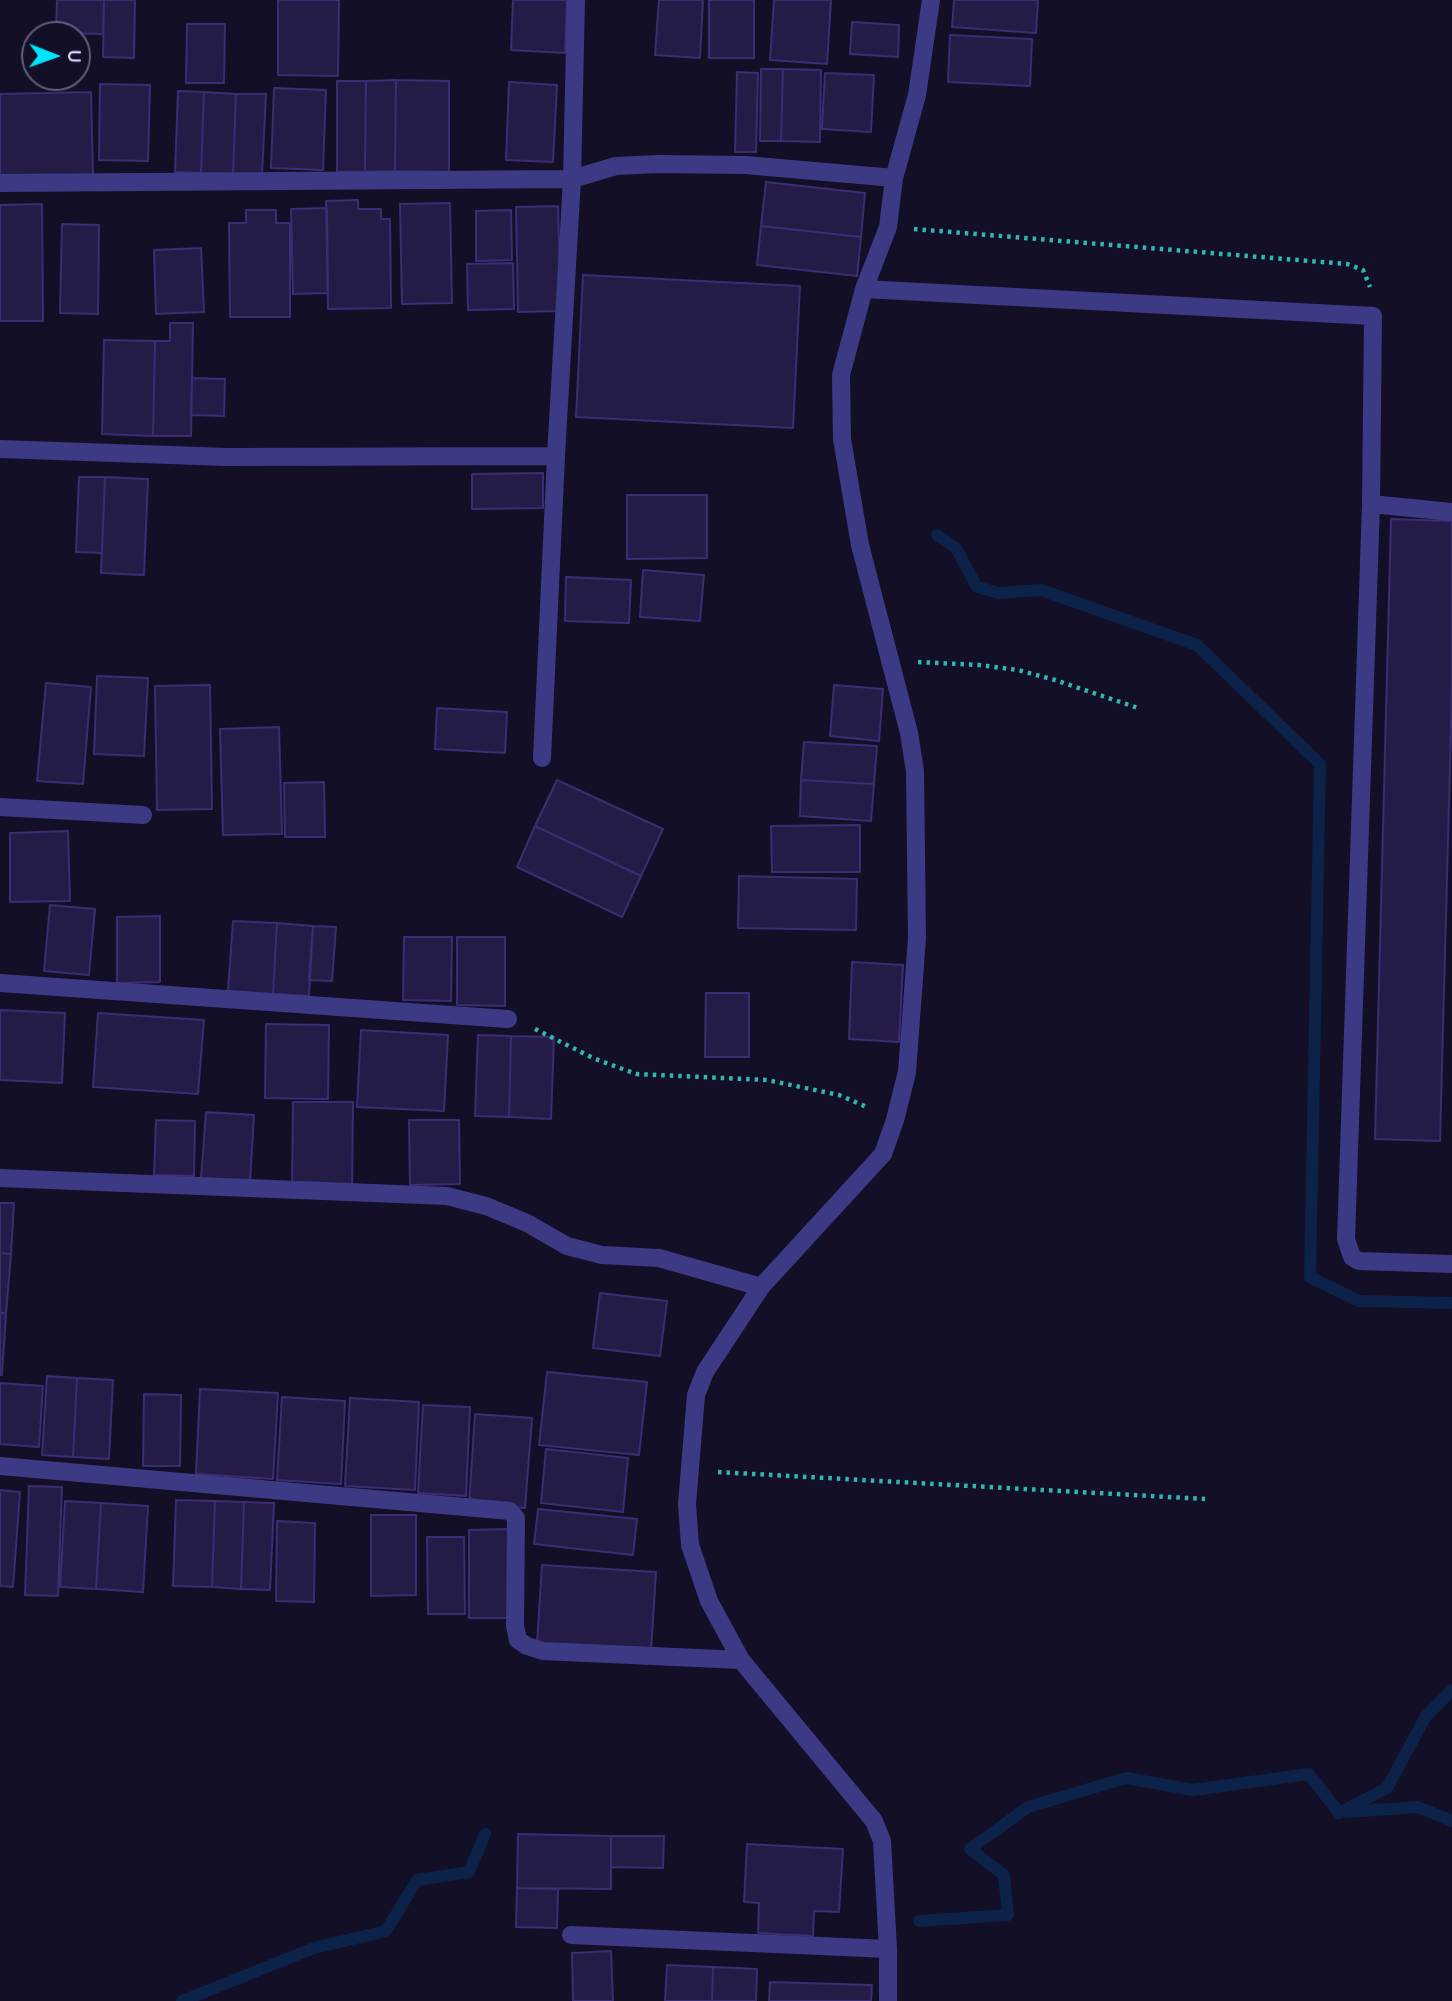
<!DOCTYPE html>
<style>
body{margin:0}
#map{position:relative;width:1452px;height:2001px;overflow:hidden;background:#130f26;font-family:Quicksand,sans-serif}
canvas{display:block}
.north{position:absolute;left:21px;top:21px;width:70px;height:70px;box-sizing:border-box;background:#130f26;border:2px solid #625e7d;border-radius:50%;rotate:91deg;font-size:19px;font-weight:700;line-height:28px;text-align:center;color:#d9d4ff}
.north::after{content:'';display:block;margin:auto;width:24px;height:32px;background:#00e5ff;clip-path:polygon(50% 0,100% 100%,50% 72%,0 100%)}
</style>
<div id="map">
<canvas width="1452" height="2001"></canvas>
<div class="north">U</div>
</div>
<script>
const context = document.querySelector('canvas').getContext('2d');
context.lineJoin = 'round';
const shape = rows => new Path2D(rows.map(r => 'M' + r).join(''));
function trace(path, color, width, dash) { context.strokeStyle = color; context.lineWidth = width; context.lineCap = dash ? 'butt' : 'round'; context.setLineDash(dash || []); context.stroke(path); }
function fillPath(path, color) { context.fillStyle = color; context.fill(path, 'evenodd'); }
const stream = shape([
 [937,535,956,548,977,587,999,593,1041,590,1197,645,1320,764,1310,1277,1359,1301,1452,1303],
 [1347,1812,1418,1807,1452,1821],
 [919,1921,1008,1915,1004,1875,970,1849,1028,1807,1126,1778,1193,1790,1309,1774,1339,1813,1387,1788,1426,1716,1452,1690],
 [182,2001,314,1948,386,1931,417,1880,469,1872,485,1834]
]);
const building = shape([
 [57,0,104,0,103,34,56,33,57,0],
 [104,0,135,0,134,58,103,57,104,0],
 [278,0,339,0,338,76,278,75,278,0],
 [513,0,567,0,565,53,511,50,513,0],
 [659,0,703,0,700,58,655,55,659,0],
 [709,0,754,0,754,58,709,58,709,0],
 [774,0,831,0,827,64,770,60,774,0],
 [954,0,1038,0,1036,33,952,27,954,0],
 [852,22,899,25,898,57,850,54,852,22],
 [187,24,225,24,224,83,186,83,187,24],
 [950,35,1032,39,1030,86,948,82,950,35],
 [761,69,783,69,781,141,760,141,761,69],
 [783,69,821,70,820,142,781,141,783,69],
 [737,72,758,73,756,152,735,152,737,72],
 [825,73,874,75,871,132,822,129,825,73],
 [396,80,395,171,365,172,366,81,396,80],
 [396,80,449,81,449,172,395,171,396,80],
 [337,81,366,81,365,172,337,172,337,81],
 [509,82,557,85,553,162,506,160,509,82],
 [100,84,150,85,148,161,99,160,100,84],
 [274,88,326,90,323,170,271,168,274,88],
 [178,91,204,92,201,173,175,172,178,91],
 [91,92,93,176,0,179,0,94,91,92],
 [204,92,236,94,233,174,201,173,204,92],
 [236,94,266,94,262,175,233,174,236,94],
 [766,182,865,193,861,237,761,226,766,182],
 [358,200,358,209,381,209,381,219,390,219,391,308,328,309,326,201,358,200],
 [450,203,452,303,402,304,400,204,450,203],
 [42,204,43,321,0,321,0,205,42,204],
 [558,206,561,311,518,312,516,207,558,206],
 [327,208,328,293,293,294,291,209,327,208],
 [246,210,276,210,276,223,290,223,290,317,230,317,229,223,246,223,246,210],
 [511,210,512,260,476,261,476,211,511,210],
 [62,224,99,225,98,314,60,313,62,224],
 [761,226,861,237,857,276,757,265,761,226],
 [201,248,204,312,156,314,154,250,201,248],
 [513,263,514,309,468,310,467,264,513,263],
 [583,275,800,286,793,428,576,417,583,275],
 [170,323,193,323,191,436,153,436,155,341,170,341,170,323],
 [104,340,155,341,153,436,102,434,104,340],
 [192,378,225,379,224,416,191,415,192,378],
 [543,473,543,508,472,509,472,474,543,473],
 [79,477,105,477,102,553,76,552,79,477],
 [105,477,148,479,144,575,101,573,105,477],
 [627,495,707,495,707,558,627,559,627,495],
 [1391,519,1452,521,1452,690,1440,1141,1375,1139,1391,519],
 [643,570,704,575,700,621,640,617,643,570],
 [566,577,631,580,629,623,565,621,566,577],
 [97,676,148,678,144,756,94,754,97,676],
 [46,683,91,687,83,784,37,781,46,683],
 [210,685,212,809,157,810,155,686,210,685],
 [834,685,883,689,879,741,830,736,834,685],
 [437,708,507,712,505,753,435,749,437,708],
 [279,727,282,834,223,835,220,729,279,727],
 [804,742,877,746,874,784,801,780,804,742],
 [557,780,663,829,641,876,535,826,557,780],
 [801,780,874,784,871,821,800,816,801,780],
 [324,782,325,837,285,837,284,783,324,782],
 [860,825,860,872,772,872,771,826,860,825],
 [535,826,641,876,622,917,517,867,535,826],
 [68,831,70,901,10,902,10,833,68,831],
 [739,876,857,879,856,930,738,928,739,876],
 [50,905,95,909,89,975,44,971,50,905],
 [160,916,160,982,117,983,117,917,160,916],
 [233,921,277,923,273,994,228,991,233,921],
 [277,923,313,926,309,996,273,994,277,923],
 [313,926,336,927,332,981,309,980,313,926],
 [404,937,452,937,451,1001,403,1000,404,937],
 [457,937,505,937,505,1006,457,1005,457,937],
 [852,962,903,965,899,1042,849,1039,852,962],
 [706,993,749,993,749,1057,705,1057,706,993],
 [0,1010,65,1013,62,1083,0,1080,0,1010],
 [98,1013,204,1020,198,1094,93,1087,98,1013],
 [266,1024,329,1025,328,1099,265,1098,266,1024],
 [361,1030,448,1035,444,1111,357,1107,361,1030],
 [478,1035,511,1036,509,1117,475,1116,478,1035],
 [511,1036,554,1037,551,1119,509,1117,511,1036],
 [293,1102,353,1102,352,1188,292,1188,293,1102],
 [206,1112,254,1115,250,1182,201,1178,206,1112],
 [156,1120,195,1121,194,1176,154,1175,156,1120],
 [409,1120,459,1120,460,1184,410,1185,409,1120],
 [0,1203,14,1203,11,1254,0,1253,0,1203],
 [0,1253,11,1254,6,1313,0,1313,0,1253],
 [600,1293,667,1301,660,1356,593,1348,600,1293],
 [0,1313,6,1313,2,1375,0,1375,0,1313],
 [547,1372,647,1382,639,1455,539,1445,547,1372],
 [47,1376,77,1378,73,1457,42,1455,47,1376],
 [77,1378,113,1380,109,1459,73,1457,77,1378],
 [0,1383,43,1386,39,1447,0,1444,0,1383],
 [200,1389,278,1393,273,1479,196,1474,200,1389],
 [144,1394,181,1395,180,1466,143,1466,144,1394],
 [282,1397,345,1401,341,1484,277,1480,282,1397],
 [350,1398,419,1402,415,1490,345,1486,350,1398],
 [423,1405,470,1407,466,1496,418,1493,423,1405],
 [475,1414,532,1418,525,1508,469,1504,475,1414],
 [546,1449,628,1458,623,1512,541,1503,546,1449],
 [29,1486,62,1487,58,1596,25,1595,29,1486],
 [0,1490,20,1492,13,1587,0,1586,0,1490],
 [176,1500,215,1501,212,1587,173,1586,176,1500],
 [65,1501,101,1503,96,1589,60,1587,65,1501],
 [215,1501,244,1502,241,1589,212,1587,215,1501],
 [244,1502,274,1503,270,1590,241,1589,244,1502],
 [101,1503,148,1506,143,1592,96,1589,101,1503],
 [538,1509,637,1519,633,1555,534,1544,538,1509],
 [371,1515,416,1515,416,1595,371,1596,371,1515],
 [277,1521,315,1523,314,1602,276,1601,277,1521],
 [509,1529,509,1618,469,1618,469,1530,509,1529],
 [427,1537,464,1537,465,1614,428,1614,427,1537],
 [542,1565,656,1572,651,1651,537,1644,542,1565],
 [518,1834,611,1836,611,1889,517,1888,518,1834],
 [611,1836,664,1836,663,1868,611,1867,611,1836],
 [747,1844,843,1849,839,1912,814,1911,813,1936,758,1933,759,1903,744,1902,747,1844],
 [517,1888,558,1889,557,1928,516,1927,517,1888],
 [611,1951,613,2001,573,2001,572,1953,611,1951],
 [667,1965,713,1967,712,2001,665,2001,667,1965],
 [713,1967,757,1969,756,2001,712,2001,713,1967],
 [770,1982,872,1985,871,2001,769,2001,770,1982]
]);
const path = shape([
 [914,229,1347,264,1363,270,1370,287],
 [918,662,979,665,1018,670,1055,680,1138,708],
 [535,1029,593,1058,636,1074,767,1080,839,1095,869,1108],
 [718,1472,1205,1499]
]);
const minor = shape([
 [0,183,572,179,576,0],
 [864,289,1373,316,1371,504,1346,1239,1352,1257,1359,1261,1452,1264],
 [0,449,227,457,556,456,572,179,616,166,658,164,745,165,894,178],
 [1371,504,1452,512],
 [542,758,556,456],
 [0,807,143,815],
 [0,983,508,1019],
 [0,1178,447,1196,486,1206,527,1223,567,1246,602,1255,659,1258,761,1287],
 [0,1466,510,1511,516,1518,515,1626,518,1640,527,1646,543,1651,741,1660],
 [571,1935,888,1949],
 [888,2001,888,1949,882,1841,874,1821,741,1660,709,1601,690,1545,687,1504,696,1395,705,1372,761,1287,883,1154,895,1120,907,1072,917,938,915,771,909,733,860,545,842,439,841,375,864,289,888,227,894,178,917,95,931,0]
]);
trace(stream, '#0c2248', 12);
fillPath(building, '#241b47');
trace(building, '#3b2d73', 2);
trace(path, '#2fb8b0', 4.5, [3.5, 5]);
trace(minor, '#3d3a85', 18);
</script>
